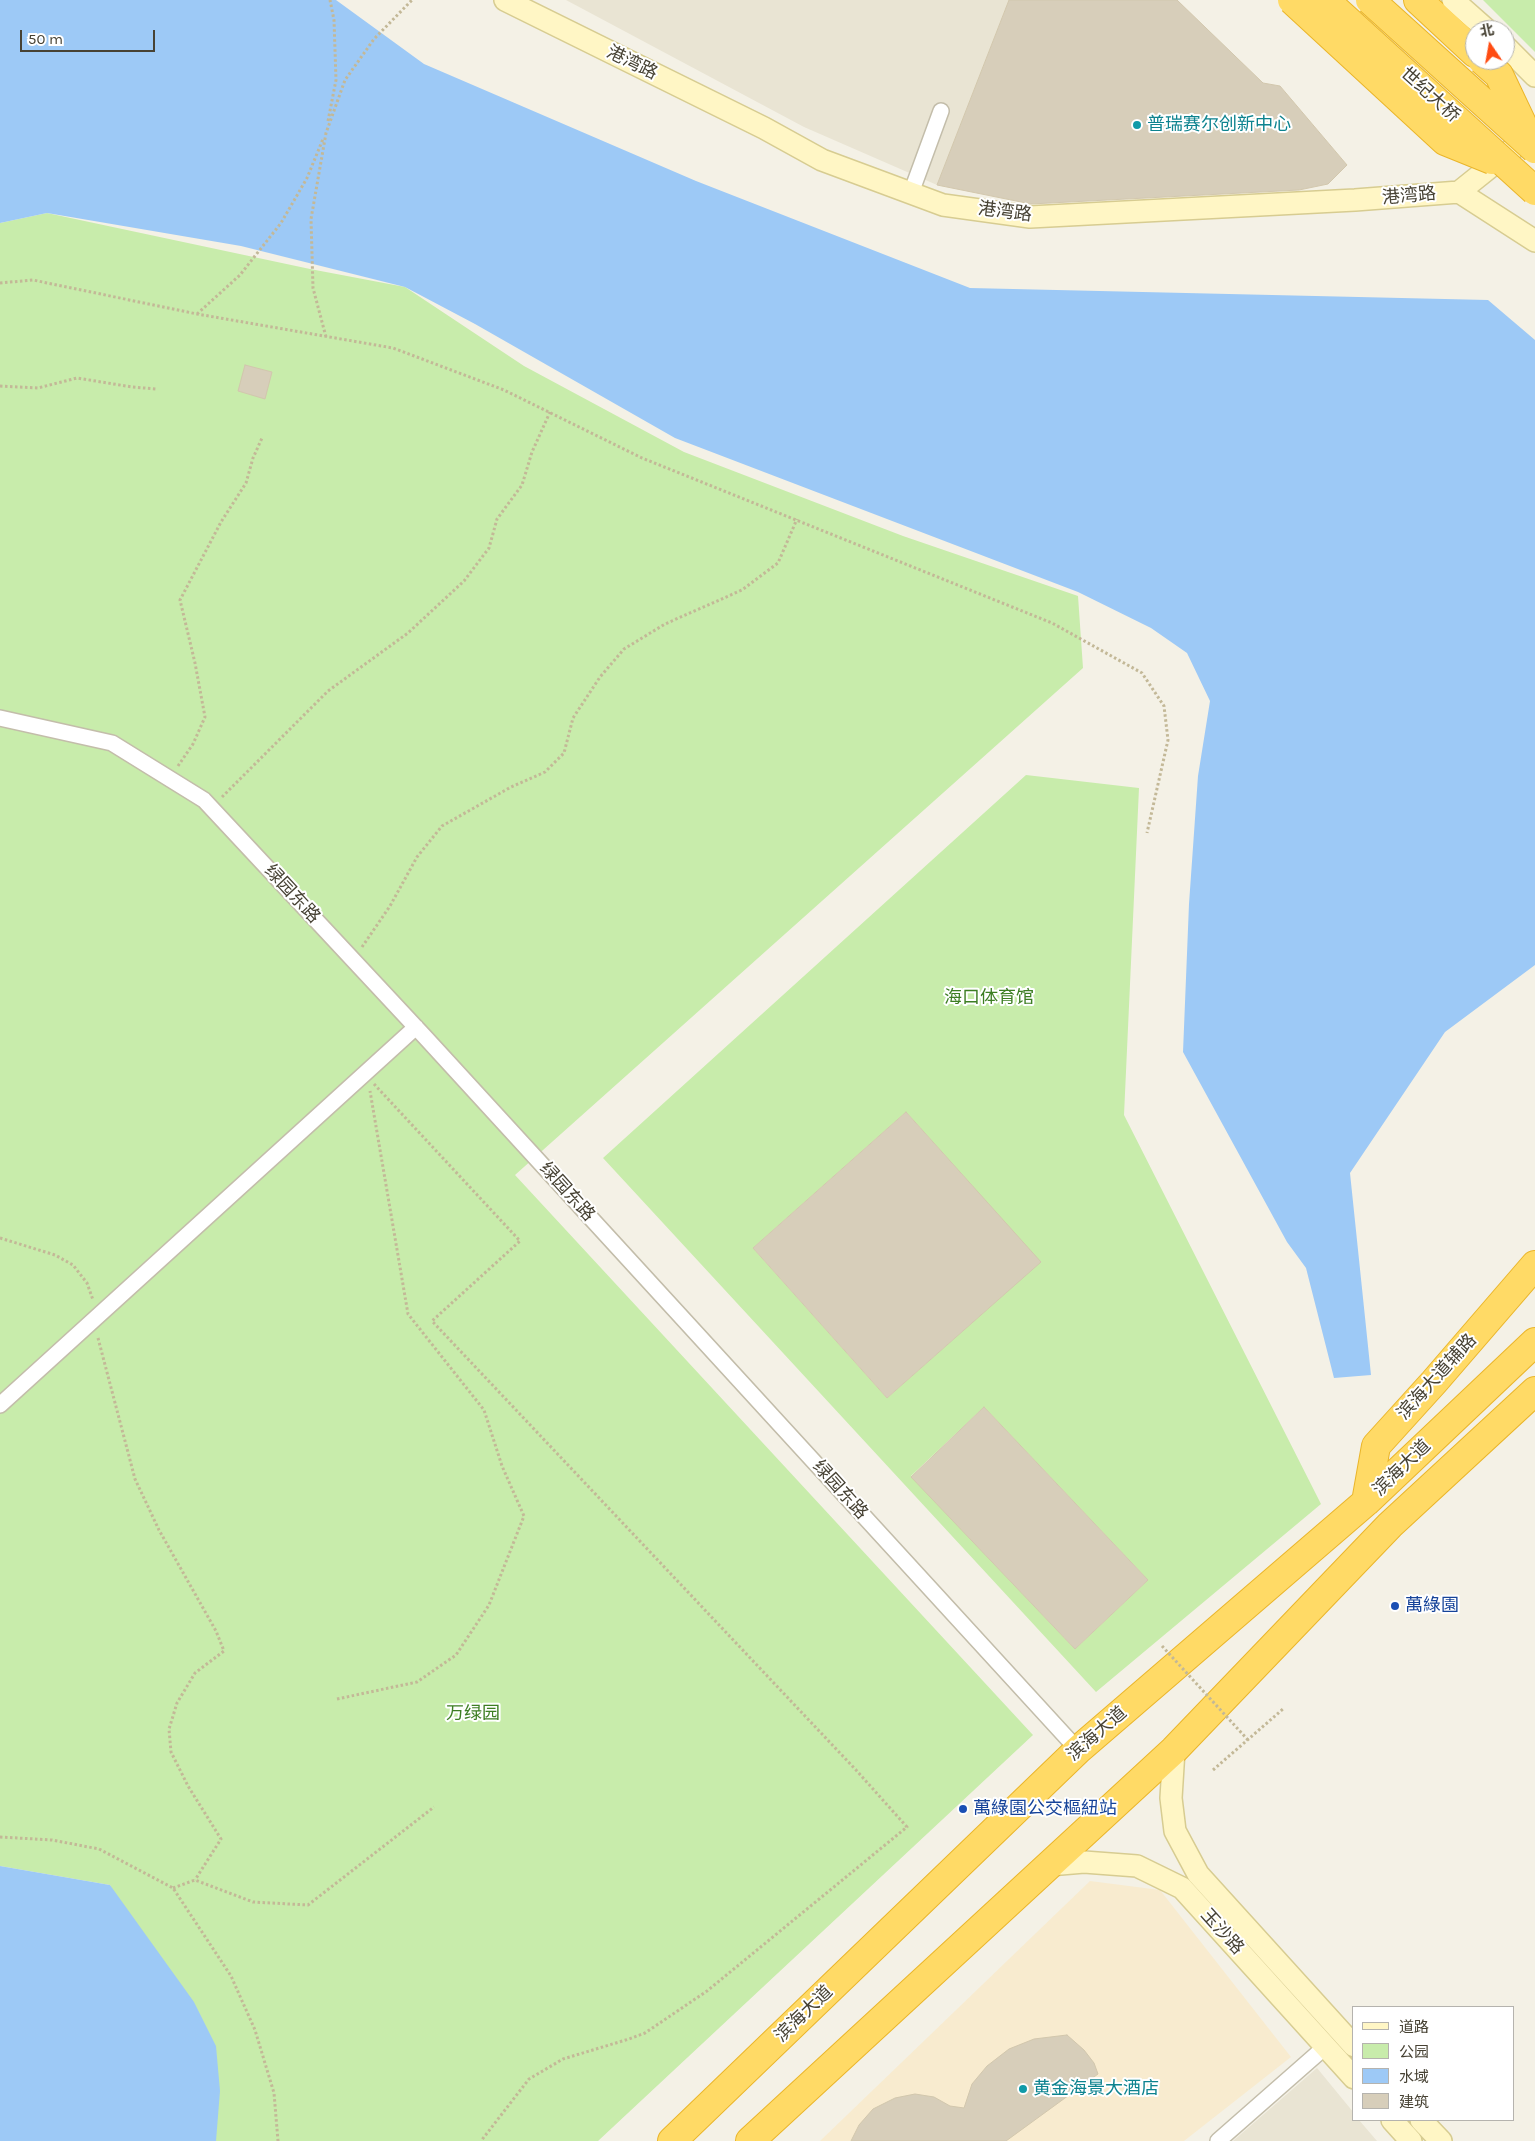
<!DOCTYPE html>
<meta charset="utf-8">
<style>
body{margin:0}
#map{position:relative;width:1535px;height:2141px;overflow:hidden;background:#f4f1e6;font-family:Karla,"Noto Sans SC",sans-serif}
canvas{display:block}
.legend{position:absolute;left:1352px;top:2006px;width:162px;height:115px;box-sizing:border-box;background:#fff;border:1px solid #b5b3ae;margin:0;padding:6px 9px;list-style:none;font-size:15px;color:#474234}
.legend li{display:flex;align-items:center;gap:10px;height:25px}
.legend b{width:25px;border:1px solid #b5b3ae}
.north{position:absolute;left:1465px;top:20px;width:50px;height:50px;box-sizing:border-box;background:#fff;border:1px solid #b5b3ae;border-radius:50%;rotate:348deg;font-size:14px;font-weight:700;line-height:20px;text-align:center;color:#474234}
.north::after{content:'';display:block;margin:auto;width:18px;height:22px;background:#ff4c12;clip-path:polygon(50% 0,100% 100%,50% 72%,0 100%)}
.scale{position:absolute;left:20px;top:30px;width:135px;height:22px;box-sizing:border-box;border:2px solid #474234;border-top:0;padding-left:6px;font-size:15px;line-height:18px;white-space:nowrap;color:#474234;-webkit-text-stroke:4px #fff;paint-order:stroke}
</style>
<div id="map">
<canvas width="1535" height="2141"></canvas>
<ul class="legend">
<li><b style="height:6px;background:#fff6c5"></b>道路</li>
<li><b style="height:14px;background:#c8ecab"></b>公园</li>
<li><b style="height:14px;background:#9dc9f6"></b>水域</li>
<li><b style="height:14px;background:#d7ceba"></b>建筑</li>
</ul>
<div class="north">北</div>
<div class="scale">50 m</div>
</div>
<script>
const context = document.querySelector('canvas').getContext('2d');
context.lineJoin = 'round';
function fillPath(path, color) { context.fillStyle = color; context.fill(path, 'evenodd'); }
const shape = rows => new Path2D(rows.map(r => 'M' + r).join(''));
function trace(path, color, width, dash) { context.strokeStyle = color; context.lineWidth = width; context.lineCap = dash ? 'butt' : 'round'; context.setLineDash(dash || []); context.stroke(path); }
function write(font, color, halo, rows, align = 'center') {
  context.font = font + ' Karla,"Noto Sans SC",sans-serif'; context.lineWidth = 4; context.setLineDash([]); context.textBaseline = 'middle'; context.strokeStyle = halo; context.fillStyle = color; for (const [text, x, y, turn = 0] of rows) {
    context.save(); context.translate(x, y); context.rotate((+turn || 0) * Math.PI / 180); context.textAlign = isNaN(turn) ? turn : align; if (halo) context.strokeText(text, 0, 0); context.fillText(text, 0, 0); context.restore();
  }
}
const residential = shape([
 [566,0,1009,0,937,185,804,127],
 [1317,2068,1354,2113,1354,2120,1359,2120,1377,2141,1233,2141]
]);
const commercial = shape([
 [1090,1881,1160,1890,1291,2057,1184,2141,820,2141]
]);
const green = shape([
 [1483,0,1535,0,1535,52],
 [47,213,310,269,405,287,524,366,684,452,903,536,1078,596,1083,668,515,1175,1033,1735,598,2141,214,2141,110,1885,0,1866,0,223],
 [1026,775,1139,788,1124,1115,1321,1504,1096,1692,603,1158],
 [906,1112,1040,1262,887,1398,753,1248],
 [984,1407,1148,1580,1075,1649,911,1476]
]);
const water = shape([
 [0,0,336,0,424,64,696,181,970,288,1488,300,1535,340,1535,965,1445,1032,1350,1173,1371,1375,1334,1378,1306,1268,1287,1242,1183,1052,1189,904,1198,776,1210,701,1187,653,1151,628,1078,592,675,438,475,324,405,287,241,246,47,213,0,223],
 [0,1866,110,1885,194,2002,216,2046,220,2091,216,2141,0,2141]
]);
const building = shape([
 [1009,0,1177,0,1263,83,1280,86,1347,165,1328,184,1299,190,1031,204,937,185,1009,0],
 [245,365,272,372,265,399,238,391,245,365],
 [906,1112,1041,1262,887,1398,753,1248,906,1112],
 [984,1407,1148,1580,1075,1649,911,1477,984,1407],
 [1067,2035,1084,2050,1094,2063,1098,2074,1006,2141,851,2141,859,2125,873,2109,895,2098,915,2094,934,2097,950,2106,964,2108,972,2084,987,2066,1009,2049,1034,2039,1067,2035]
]);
const path = shape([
 [328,121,336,80,334,20,330,0],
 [0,283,33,280,197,314,393,348,504,390,642,458,1052,623,1142,673,1164,706,1168,740,1147,833],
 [197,314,240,275,281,223,307,178,323,139],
 [326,337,313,288,311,219,326,133,345,80,374,39,412,0],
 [0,386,38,388,77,378,132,387,156,389],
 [178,766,193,744,205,717,195,663,180,600,221,522,246,483,253,458,262,438],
 [222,797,328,691,408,633,464,581,489,548,497,519,522,485,532,452,550,412],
 [362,947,390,906,417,857,442,826,511,787,545,772,564,753,573,718,600,677,624,649,665,624,742,590,778,563,797,519],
 [374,1084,520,1241,432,1321,856,1770,907,1827,707,1991,645,2033,629,2039,563,2059,529,2079,481,2141],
 [0,1238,55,1255,73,1265,87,1283,93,1300],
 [98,1338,135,1479,159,1530,216,1631,224,1651,195,1673,177,1703,169,1729,171,1752,188,1786,221,1839,195,1880],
 [337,1699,417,1682,456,1655,489,1605,524,1516,502,1466,484,1410,408,1314,370,1091],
 [1213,1770,1283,1709],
 [0,1837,52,1840,99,1849,173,1888,231,1976,255,2030,274,2093,278,2141],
 [173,1888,195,1880,253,1902,308,1905,434,1807]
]);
const street = shape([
 [911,193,941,111],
 [0,718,112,743,204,800,425,1037,1078,1750],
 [0,1405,416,1027],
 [1218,2141,1325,2047]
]);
const secondary = shape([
 [505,0,764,128,822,160,943,205,1030,217,1355,200,1459,192,1535,241],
 [1453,0,1487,30],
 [1505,46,1535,76],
 [1459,192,1535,131],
 [1174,1750,1171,1798,1175,1831,1198,1874,1354,2046],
 [1049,1865,1084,1862,1137,1866,1182,1888,1354,2078],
 [1392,2120,1411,2141],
 [1421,2120,1441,2141]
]);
const highway = shape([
 [1418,0,1475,53],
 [1366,1502,1376,1446,1434,1382,1535,1265],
 [672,2141,1078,1750,1366,1502,1535,1342],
 [750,2141,1174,1750,1390,1525,1535,1391]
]);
const pathBridge = shape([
 [1162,1646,1248,1740]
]);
const highwayBridge = shape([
 [1292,0,1445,141,1492,160],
 [1325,0,1535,191],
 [1370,0,1535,149],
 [1482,60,1499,75,1528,136]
]);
const markers = [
 [1137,125,5,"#0f9aa8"],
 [1395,1606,5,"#1a4fb4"],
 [963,1809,5,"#1a4fb4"],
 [1023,2089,5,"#0f9aa8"]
];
const streetNames = [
 ["港湾路",632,63,26],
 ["世纪大桥",1430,95,42],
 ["港湾路",1409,196,-5],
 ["港湾路",1005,212,7],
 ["绿园东路",292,894,47],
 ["绿园东路",567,1192,48],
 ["滨海大道辅路",1437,1377,-48],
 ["滨海大道",1402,1468,-44],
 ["绿园东路",840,1490,48],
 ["滨海大道",1097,1734,-41],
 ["玉沙路",1222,1932,48],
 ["滨海大道",804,2014,-44]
];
const cultureNames = [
 ["普瑞赛尔创新中心",1147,125],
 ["黄金海景大酒店",1033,2089]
];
const parkNames = [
 ["海口体育馆",989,998],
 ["万绿园",473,1714]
];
const transitNames = [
 ["萬綠園",1405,1606],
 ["萬綠園公交樞紐站",973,1809]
];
fillPath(residential, '#e9e4d3');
fillPath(commercial, '#f8ebcf');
fillPath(green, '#c8ecab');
fillPath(water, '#9dc9f6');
fillPath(building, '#d7ceba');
trace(building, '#d2c7ad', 1);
trace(street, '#c3bdaa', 18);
trace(secondary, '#d7cc91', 24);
trace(highway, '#eab52a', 30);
trace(path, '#c3b897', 3, [2.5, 2.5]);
trace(street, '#fff', 15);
trace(secondary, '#fff6c5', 21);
trace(highway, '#ffda66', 28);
trace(highwayBridge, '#eab52a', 30, []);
trace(pathBridge, '#c3b897', 3, [2.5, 2.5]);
trace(highwayBridge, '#ffda66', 28);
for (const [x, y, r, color] of markers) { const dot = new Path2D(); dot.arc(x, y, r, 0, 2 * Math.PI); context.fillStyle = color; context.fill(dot); trace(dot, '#fff', 2); }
write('18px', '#474234', '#fff', streetNames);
write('18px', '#0d838f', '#fff', cultureNames, 'left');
write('18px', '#3d7e23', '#fff', parkNames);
write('18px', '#164399', '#fff', transitNames, 'left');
</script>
